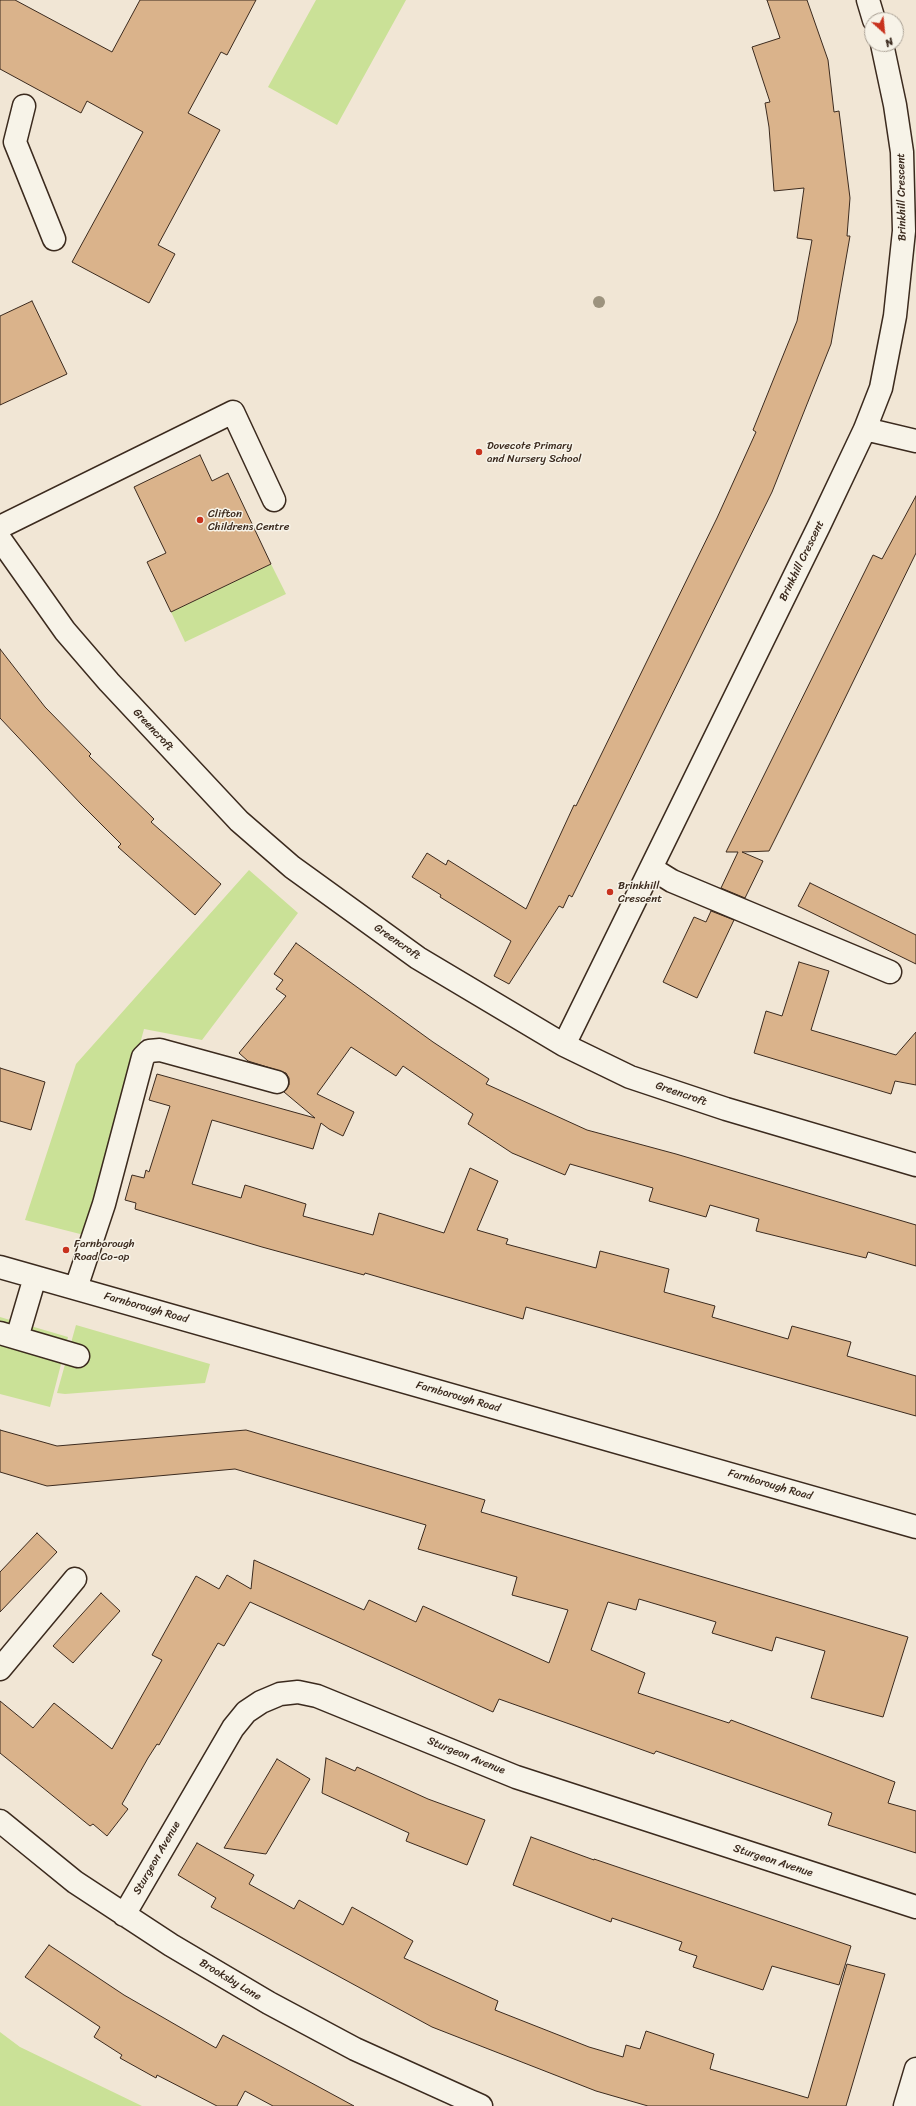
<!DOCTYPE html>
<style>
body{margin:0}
#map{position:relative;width:916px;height:2106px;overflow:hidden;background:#f1e6d5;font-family:Sriracha,sans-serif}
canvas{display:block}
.north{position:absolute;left:864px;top:12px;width:40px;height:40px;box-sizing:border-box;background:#f7f3e8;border:1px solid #aca397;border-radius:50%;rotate:153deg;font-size:11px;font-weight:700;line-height:16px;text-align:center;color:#3b2a1e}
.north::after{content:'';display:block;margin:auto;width:14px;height:18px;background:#c8321e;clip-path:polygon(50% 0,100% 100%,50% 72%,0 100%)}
</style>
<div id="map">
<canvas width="916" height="2106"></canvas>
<div class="north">N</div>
</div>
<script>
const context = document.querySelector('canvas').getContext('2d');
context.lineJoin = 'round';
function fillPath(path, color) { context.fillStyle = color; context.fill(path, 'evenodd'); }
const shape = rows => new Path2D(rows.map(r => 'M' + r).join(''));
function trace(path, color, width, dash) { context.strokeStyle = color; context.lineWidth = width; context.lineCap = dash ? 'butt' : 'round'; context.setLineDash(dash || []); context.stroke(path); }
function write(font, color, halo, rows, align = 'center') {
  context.font = font + ' Sriracha,sans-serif'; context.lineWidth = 3; context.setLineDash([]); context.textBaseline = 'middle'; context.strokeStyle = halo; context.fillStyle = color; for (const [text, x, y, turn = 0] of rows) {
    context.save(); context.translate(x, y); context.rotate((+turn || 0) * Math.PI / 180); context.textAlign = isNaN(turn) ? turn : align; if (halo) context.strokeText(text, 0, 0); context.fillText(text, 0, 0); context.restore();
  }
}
const green = shape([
 [316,0,406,0,337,125,268,87],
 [271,564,286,594,185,642,171,612],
 [249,870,298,913,202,1040,144,1029,88,1236,25,1220,76,1064],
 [0,1317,68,1337,50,1407,0,1394],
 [76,1325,210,1364,205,1383,65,1394,57,1393],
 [0,2032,20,2047,142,2106,0,2106]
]);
const building = shape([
 [0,0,15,0,112,52,140,0,256,0,227,55,221,52,188,113,220,130,158,245,175,254,149,303,72,262,143,132,87,101,81,113,0,69,0,0],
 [767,0,807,0,828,60,834,112,839,111,850,198,847,236,850,236,831,344,772,492,572,897,569,895,563,908,559,906,509,984,494,976,511,941,440,897,441,895,412,877,427,853,446,865,448,860,526,909,574,805,576,806,717,518,756,432,753,430,797,321,812,240,797,238,804,188,774,191,769,127,765,103,770,102,752,47,780,38,767,0],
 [32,301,67,374,0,405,0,316,32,301],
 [200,455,212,481,228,473,271,564,171,612,147,562,166,553,134,487,200,455],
 [916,496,916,553,827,735,769,851,742,852,763,861,745,898,721,888,738,852,726,852,873,555,882,559,916,496],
 [0,649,45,707,91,754,89,756,154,819,151,822,221,884,195,915,118,847,121,844,81,804,0,718,0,649],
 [810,883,916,935,916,964,798,906,810,883],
 [711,911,734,920,697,998,663,982,694,917,706,922,711,911],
 [296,943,433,1042,489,1079,486,1084,587,1130,676,1154,916,1225,916,1266,868,1252,866,1258,756,1231,759,1219,710,1205,706,1217,649,1201,653,1188,570,1164,565,1175,512,1153,468,1124,473,1114,403,1066,396,1076,351,1047,317,1094,354,1112,343,1136,329,1129,321,1123,313,1149,212,1120,192,1184,241,1198,245,1185,306,1204,303,1216,373,1235,379,1213,444,1233,470,1168,498,1181,477,1230,508,1239,506,1244,596,1268,600,1251,669,1269,664,1292,715,1306,712,1317,788,1339,792,1326,851,1342,847,1356,916,1376,916,1416,526,1307,523,1319,365,1273,364,1275,262,1247,135,1209,136,1203,125,1200,132,1175,144,1178,146,1170,149,1172,170,1106,149,1100,157,1074,315,1118,284,1092,289,1085,289,1078,286,1073,248,1061,239,1053,286,996,276,989,283,980,274,974,296,943],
 [799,962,829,971,811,1030,896,1055,916,1032,916,1085,895,1081,891,1094,754,1053,766,1011,782,1016,799,962],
 [0,1068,45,1082,31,1130,0,1121,0,1068],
 [0,1430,57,1446,246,1430,485,1500,481,1512,908,1637,883,1717,811,1698,825,1651,776,1637,772,1651,712,1633,716,1622,639,1599,636,1610,608,1602,591,1650,645,1673,638,1693,729,1723,731,1720,895,1782,888,1803,916,1811,916,1853,828,1825,832,1813,656,1751,654,1754,499,1699,493,1712,250,1602,224,1646,218,1643,159,1745,157,1744,148,1758,122,1804,128,1809,107,1836,93,1824,90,1826,0,1753,0,1701,33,1728,54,1703,112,1749,162,1660,152,1655,196,1576,219,1589,227,1575,251,1589,254,1560,364,1610,369,1600,416,1622,423,1606,549,1663,568,1610,512,1595,517,1577,418,1549,426,1525,235,1469,47,1486,0,1472,0,1430],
 [37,1533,57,1552,0,1612,0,1572,37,1533],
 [101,1593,120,1611,73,1663,53,1646,101,1593],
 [326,1758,355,1771,357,1767,428,1799,485,1820,467,1865,406,1841,409,1833,322,1793,326,1758],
 [277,1759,310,1779,266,1854,224,1848,277,1759],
 [531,1837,594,1860,594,1859,851,1946,839,1985,772,1966,763,1990,693,1967,697,1956,679,1950,682,1942,612,1918,611,1922,513,1885,531,1837],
 [197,1843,254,1875,249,1884,294,1909,299,1900,343,1925,352,1907,413,1941,404,1958,498,2001,495,2010,589,2047,623,2057,626,2045,640,2049,646,2031,714,2054,710,2069,808,2098,847,1964,885,1974,846,2106,648,2106,596,2091,432,2027,211,1907,216,1898,178,1875,197,1843],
 [49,1945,124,1995,216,2048,223,2035,354,2106,273,2106,245,2091,237,2106,217,2106,157,2075,156,2078,120,2058,122,2055,94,2037,100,2027,25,1977,49,1945]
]);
const minor = shape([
 [868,0,874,20],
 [24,106,15,142,54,239],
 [865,429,916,441],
 [0,527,233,412,274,500],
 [0,539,65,631,109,682,239,821,292,867,418,958,564,1045,630,1077,726,1109,916,1165],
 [651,868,672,881,890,972],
 [564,1045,819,526,865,429,881,388,895,316,904,231,902,152,895,105,882,44],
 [0,1267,916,1527],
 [76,1288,104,1204,143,1057,149,1051,160,1050,277,1082],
 [0,1333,78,1356],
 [17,1338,35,1277],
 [0,1669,75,1579],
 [0,1821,75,1882,171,1945,269,2003,355,2049,481,2106],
 [124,1915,233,1728,246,1712,261,1702,280,1694,298,1692,317,1696,516,1777,916,1907],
 [905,2106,916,2069]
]);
const trees = [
 [599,302]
];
const markers = [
 [479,452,4,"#c8321e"],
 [200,520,4,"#c8321e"],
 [610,892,4,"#c8321e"],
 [66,1250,4,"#c8321e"]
];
const streetNames = [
 ["Brinkhill Crescent",902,197,-91],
 ["Brinkhill Crescent",802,561,-64],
 ["Greencroft",153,730,47],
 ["Greencroft",397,942,35],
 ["Greencroft",681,1094,19],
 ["Farnborough Road",146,1308,16],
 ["Farnborough Road",458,1397,16],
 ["Farnborough Road",770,1485,16],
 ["Sturgeon Avenue",466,1756,22],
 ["Sturgeon Avenue",157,1858,-60],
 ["Sturgeon Avenue",773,1861,18],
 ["Brooksby Lane",230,1980,31]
];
const poiNames = [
 ["Dovecote Primary",487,446],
 ["and Nursery School",487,459],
 ["Clifton",208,514],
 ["Childrens Centre",208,527],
 ["Brinkhill",618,886],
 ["Crescent",618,899],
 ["Farnborough",74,1244],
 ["Road Co-op",74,1257]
];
fillPath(green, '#cae197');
fillPath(building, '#dab38b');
trace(building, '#3b2a1e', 1);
trace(minor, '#3b2a1e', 25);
trace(minor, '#f7f3e8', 22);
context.fillStyle = '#9d937e';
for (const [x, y] of trees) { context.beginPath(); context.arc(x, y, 6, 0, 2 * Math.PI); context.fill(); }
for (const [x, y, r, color] of markers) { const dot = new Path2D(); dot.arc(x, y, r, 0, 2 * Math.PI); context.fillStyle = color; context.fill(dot); trace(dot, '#f7f3e8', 1.5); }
write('11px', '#3b2a1e', '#f7f3e8', streetNames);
write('11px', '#3b2a1e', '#f7f3e8', poiNames, 'left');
</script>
